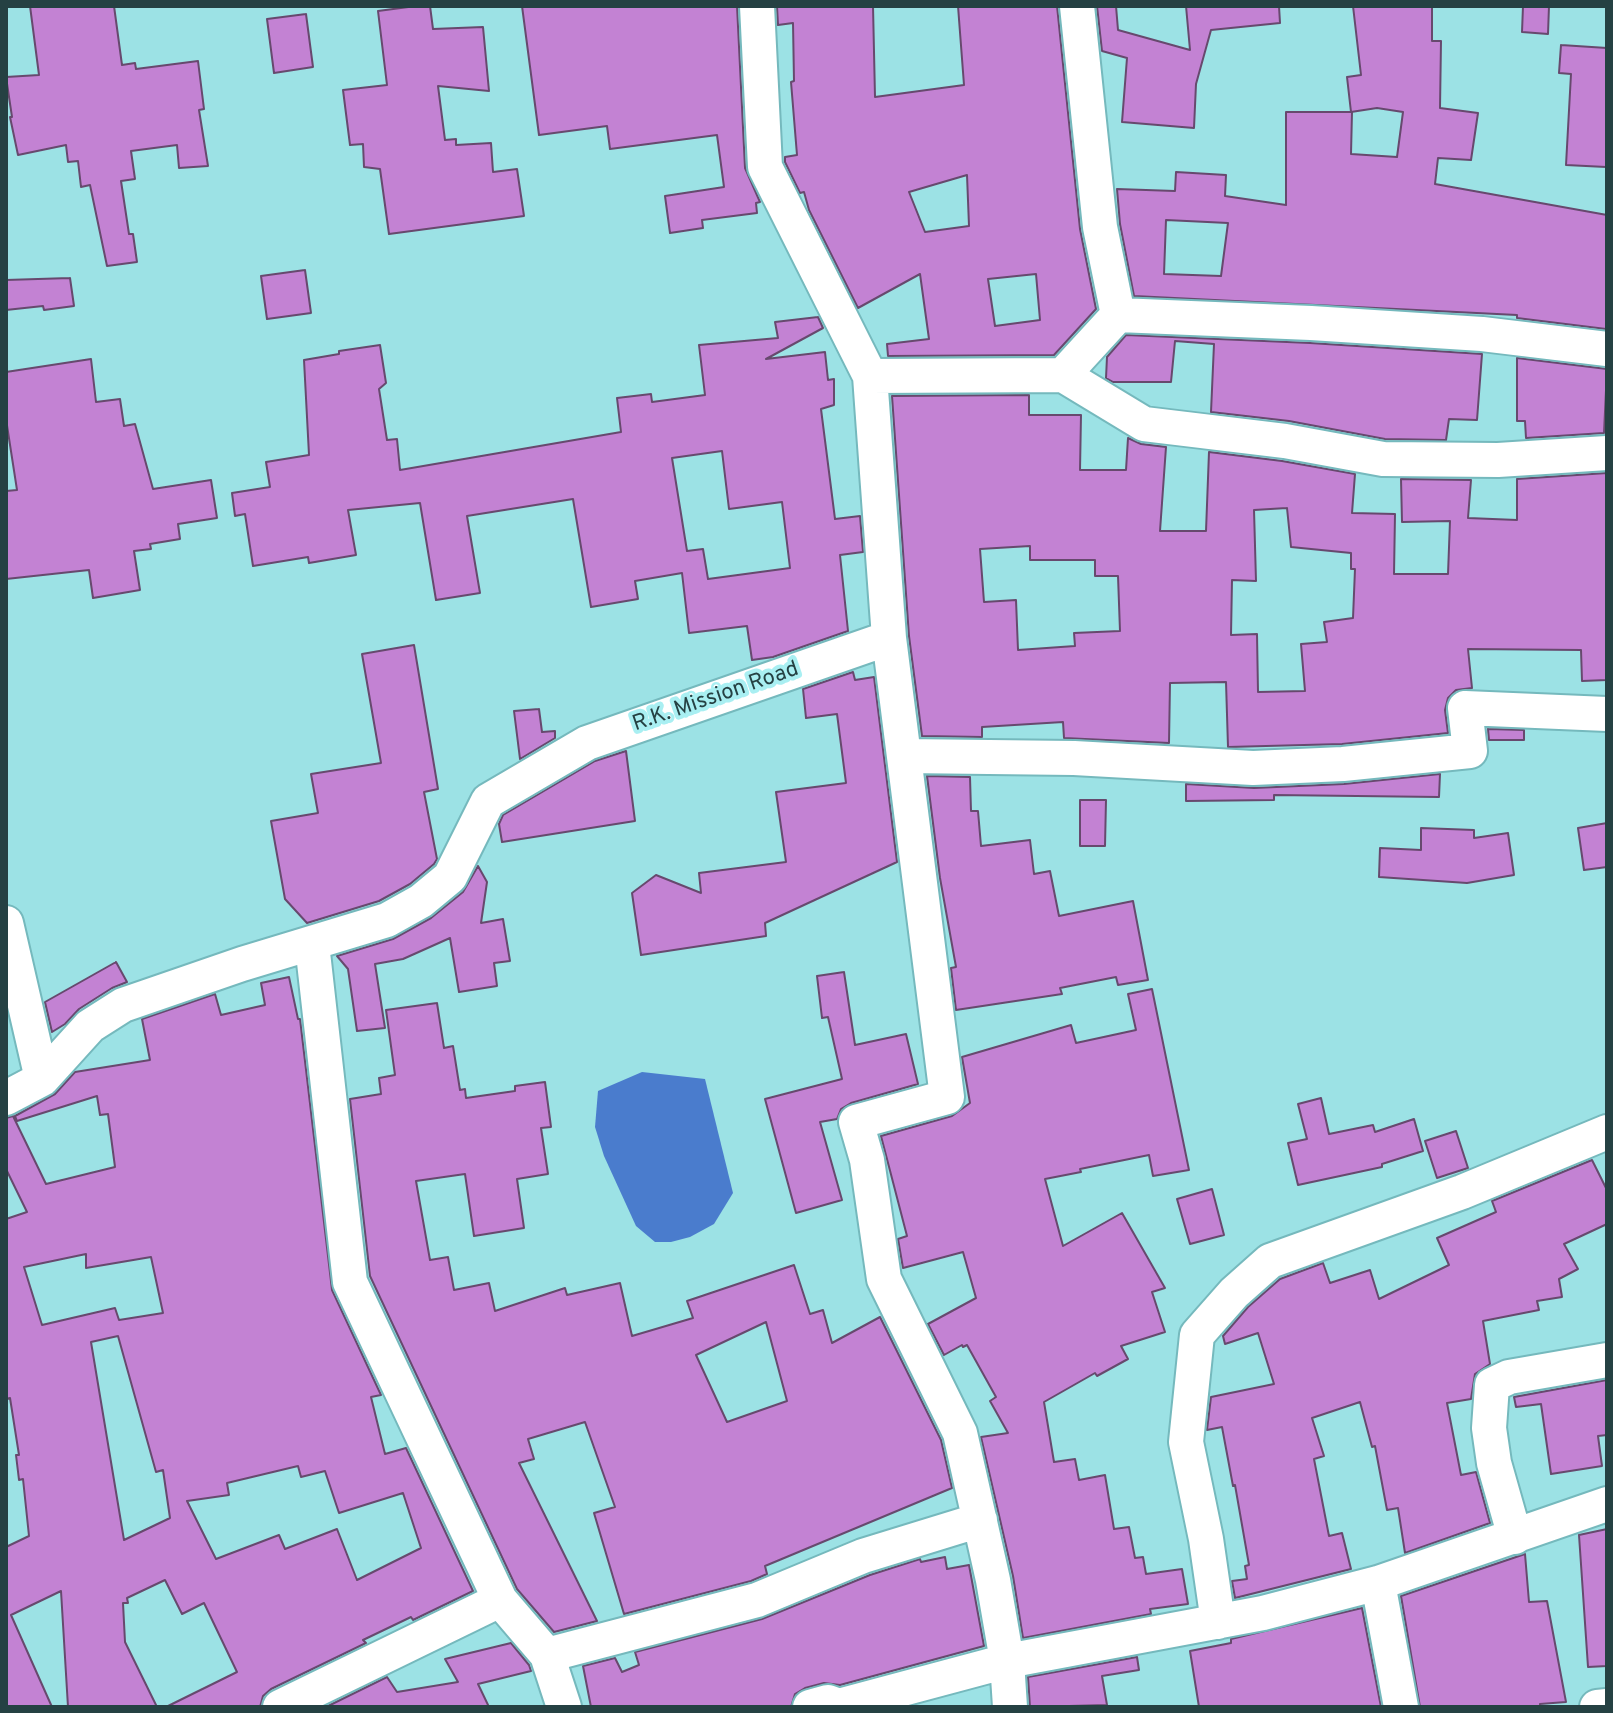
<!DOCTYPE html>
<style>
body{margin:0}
#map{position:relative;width:1613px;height:1713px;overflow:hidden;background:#9ce2e5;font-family:Overpass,sans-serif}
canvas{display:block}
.frame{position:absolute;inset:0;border:8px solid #254143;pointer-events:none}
</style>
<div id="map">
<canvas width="1613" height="1713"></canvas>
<div class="frame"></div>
</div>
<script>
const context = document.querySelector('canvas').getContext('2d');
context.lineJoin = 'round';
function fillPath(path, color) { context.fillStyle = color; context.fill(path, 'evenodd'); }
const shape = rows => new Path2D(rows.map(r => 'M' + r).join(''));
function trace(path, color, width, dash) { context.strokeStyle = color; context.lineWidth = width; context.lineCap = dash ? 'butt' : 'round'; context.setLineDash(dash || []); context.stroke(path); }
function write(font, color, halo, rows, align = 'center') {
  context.font = font + ' Overpass,sans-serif'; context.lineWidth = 8; context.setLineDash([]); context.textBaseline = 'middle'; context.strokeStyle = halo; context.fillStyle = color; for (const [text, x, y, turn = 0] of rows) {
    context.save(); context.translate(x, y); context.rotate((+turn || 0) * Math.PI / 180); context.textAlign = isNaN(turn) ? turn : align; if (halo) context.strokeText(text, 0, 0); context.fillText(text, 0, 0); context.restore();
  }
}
const water = shape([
 [642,1072,705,1079,733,1193,714,1224,690,1237,671,1242,655,1242,636,1226,604,1156,595,1127,598,1091]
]);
const building = shape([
 [30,6,114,6,122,65,135,63,136,69,198,61,204,109,199,110,208,166,179,168,177,145,131,151,135,179,121,181,129,234,133,234,137,262,107,266,90,185,81,187,78,161,68,162,66,145,18,155,10,117,12,117,6,77,39,75,30,6],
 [416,6,430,6,433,29,483,27,489,91,438,86,445,140,456,139,456,145,491,143,493,172,517,169,524,216,389,234,380,169,364,167,363,144,350,145,343,90,387,85,378,11,416,6],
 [522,6,737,6,745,168,760,202,756,203,757,213,702,220,703,228,670,233,665,196,724,187,717,135,610,149,607,126,539,135,522,6],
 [777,6,873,6,875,97,964,85,958,6,1057,6,1080,229,1096,309,1054,355,888,356,887,344,929,339,920,274,858,308,809,210,804,192,800,193,785,162,785,157,797,155,791,82,794,81,793,23,778,25,777,6],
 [967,175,969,226,925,232,909,192,967,175],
 [1036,274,1040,320,995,326,988,279,1036,274],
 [1097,6,1116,6,1118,30,1190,50,1186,6,1279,6,1280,23,1211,30,1196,84,1194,128,1122,122,1127,58,1102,51,1097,6],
 [1353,6,1432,6,1432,41,1441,41,1440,108,1478,113,1471,160,1438,158,1435,184,1607,215,1606,329,1517,318,1517,315,1134,296,1120,224,1117,189,1175,191,1176,172,1226,175,1225,196,1286,205,1286,112,1352,112,1351,154,1397,157,1403,112,1377,108,1351,112,1347,77,1361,75,1353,6],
 [1166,220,1228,223,1221,276,1164,274,1166,220],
 [1523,6,1549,6,1548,34,1522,32,1523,6],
 [306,14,313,67,274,73,267,19,306,14],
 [1561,45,1607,48,1606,167,1566,165,1571,74,1559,73,1561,45],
 [305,270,311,313,267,319,261,276,305,270],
 [70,278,74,306,44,310,43,306,6,310,6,280,70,278],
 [818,317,823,328,766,359,825,352,828,380,834,379,834,405,821,409,835,519,860,516,863,552,840,555,848,631,773,657,752,660,747,626,689,633,682,573,635,581,638,599,591,607,573,499,467,516,480,593,436,600,420,503,348,510,356,555,309,563,308,557,253,566,245,514,235,516,232,493,270,487,266,462,309,455,304,360,339,354,339,351,380,345,386,383,379,389,387,440,397,439,400,470,621,432,617,398,651,394,652,402,705,395,699,345,778,338,775,322,818,317],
 [722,451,729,509,782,502,790,568,708,579,703,549,687,551,672,458,722,451],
 [1126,335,1310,343,1482,354,1477,420,1449,419,1446,440,1385,439,1289,421,1211,412,1214,344,1175,341,1171,382,1113,382,1106,378,1107,357,1126,335],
 [1517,358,1607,369,1604,433,1526,438,1525,421,1517,421,1517,358],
 [91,359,96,402,120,399,124,426,135,424,153,489,211,480,217,518,178,524,180,539,150,544,151,549,134,551,140,590,93,598,89,570,6,579,6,491,17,490,6,419,6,372,91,359],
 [1029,395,1029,415,1081,415,1080,470,1126,470,1128,438,1141,444,1166,447,1160,531,1206,531,1209,452,1282,461,1355,474,1352,513,1395,514,1394,574,1448,574,1450,521,1402,522,1401,479,1471,480,1468,518,1517,520,1517,479,1607,473,1607,680,1582,681,1581,650,1468,649,1472,688,1456,690,1448,698,1445,710,1448,733,1342,744,1228,747,1226,682,1170,683,1169,743,1064,738,1063,722,982,727,982,737,922,736,909,636,892,396,1029,395],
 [1287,508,1291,547,1351,553,1351,569,1355,569,1353,618,1324,622,1327,642,1301,644,1305,691,1258,692,1257,634,1231,635,1232,580,1256,581,1254,510,1287,508],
 [1030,546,1030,560,1095,560,1095,576,1118,576,1120,631,1074,633,1075,646,1018,650,1016,600,984,602,980,549,1030,546],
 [414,645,438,789,424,792,437,859,434,864,410,884,379,901,307,923,285,899,271,821,318,813,311,774,381,763,362,654,414,645],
 [853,672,855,680,874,677,897,862,765,923,766,936,641,955,632,893,656,875,701,893,699,873,786,862,776,792,846,783,837,714,806,718,803,689,853,672],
 [539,709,542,732,555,731,555,738,520,759,514,711,539,709],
 [1488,729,1524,730,1524,740,1489,740,1488,729],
 [626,751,635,821,502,842,499,824,503,815,595,761,626,751],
 [1440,774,1439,797,1274,795,1274,800,1186,801,1186,784,1254,788,1344,784,1440,774],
 [927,776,970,777,971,811,978,811,981,846,1030,840,1034,874,1050,871,1059,916,1133,901,1148,980,1118,985,1116,977,1060,988,1062,994,956,1010,951,968,956,967,940,878,927,776],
 [1080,800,1106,800,1105,846,1080,846,1080,800],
 [1607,823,1607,867,1584,870,1578,828,1607,823],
 [1421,828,1474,830,1474,838,1508,833,1514,875,1467,883,1379,877,1380,848,1421,850,1421,828],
 [478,866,487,882,481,923,503,919,510,961,494,963,497,986,459,992,450,938,403,959,375,964,385,1028,357,1031,348,969,337,956,393,939,431,918,463,892,478,866],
 [116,962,127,982,112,988,79,1009,65,1024,52,1032,45,1002,116,962],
 [844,972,855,1045,906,1034,918,1084,851,1103,841,1109,837,1119,820,1122,842,1200,796,1213,765,1099,842,1079,828,1017,822,1018,817,976,844,972],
 [289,977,298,1019,300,1019,332,1290,381,1395,371,1397,385,1454,406,1448,473,1591,413,1620,411,1617,363,1640,366,1643,271,1689,263,1696,260,1707,166,1707,237,1672,204,1603,182,1614,165,1580,127,1598,128,1603,123,1603,125,1642,157,1707,68,1707,61,1591,11,1615,52,1707,6,1707,6,1547,29,1536,23,1479,19,1480,16,1455,19,1455,10,1398,6,1399,6,1219,27,1212,6,1169,6,1118,13,1116,46,1184,115,1167,108,1114,100,1115,97,1096,17,1121,15,1116,55,1094,75,1072,150,1060,142,1019,215,994,221,1015,265,1005,261,983,289,977],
 [86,1254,86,1268,151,1257,163,1313,119,1320,115,1308,42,1325,24,1267,86,1254],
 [118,1336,156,1472,163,1470,170,1518,124,1540,91,1342,118,1336],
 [298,1466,301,1477,325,1471,339,1513,403,1493,421,1548,357,1580,337,1529,285,1549,279,1535,216,1559,187,1501,229,1495,227,1483,298,1466],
 [1152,989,1189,1170,1153,1176,1149,1155,1080,1169,1081,1172,1045,1179,1063,1246,1122,1213,1165,1288,1152,1292,1165,1332,1121,1346,1128,1359,1097,1376,1095,1373,1044,1402,1054,1462,1075,1459,1079,1480,1105,1475,1114,1529,1129,1527,1135,1558,1143,1557,1146,1574,1182,1569,1188,1604,1150,1609,1151,1614,1023,1638,1013,1576,981,1437,1008,1433,990,1401,996,1397,967,1345,963,1347,962,1345,944,1355,928,1324,976,1298,963,1252,903,1268,898,1239,907,1236,881,1136,952,1116,970,1103,962,1057,1071,1025,1076,1043,1136,1030,1128,994,1152,989],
 [437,1003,444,1048,453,1046,460,1090,465,1089,466,1098,515,1091,515,1086,545,1082,551,1127,541,1128,548,1174,517,1179,524,1228,474,1236,465,1174,416,1181,430,1260,448,1257,454,1290,489,1283,495,1311,565,1288,567,1295,620,1283,632,1336,693,1318,687,1301,794,1265,810,1314,823,1310,832,1343,880,1317,941,1440,952,1488,765,1566,767,1574,751,1581,624,1614,594,1513,615,1507,585,1422,528,1439,534,1459,519,1463,597,1621,554,1632,517,1589,370,1276,350,1099,381,1094,379,1078,395,1075,386,1010,437,1003],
 [766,1322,787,1401,727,1422,696,1355,766,1322],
 [1321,1098,1329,1134,1373,1125,1375,1132,1414,1119,1423,1151,1382,1164,1382,1167,1298,1185,1288,1143,1307,1139,1298,1104,1321,1098],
 [1456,1131,1468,1168,1437,1178,1425,1141,1456,1131],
 [1592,1160,1607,1190,1607,1224,1564,1244,1578,1269,1559,1279,1562,1297,1537,1301,1539,1310,1483,1321,1490,1364,1475,1374,1471,1399,1447,1403,1461,1475,1476,1472,1490,1523,1405,1553,1398,1508,1387,1510,1375,1446,1372,1447,1360,1402,1312,1418,1324,1456,1314,1459,1329,1536,1342,1533,1351,1569,1235,1598,1232,1581,1247,1579,1245,1566,1249,1565,1235,1485,1233,1486,1222,1427,1207,1430,1211,1397,1274,1384,1258,1333,1225,1344,1223,1336,1248,1307,1280,1279,1323,1263,1330,1283,1370,1270,1379,1299,1449,1265,1437,1238,1496,1212,1492,1201,1592,1160],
 [1212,1189,1224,1235,1190,1244,1177,1199,1212,1189],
 [1607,1380,1607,1435,1598,1436,1602,1466,1551,1474,1541,1404,1516,1407,1514,1397,1607,1380],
 [1607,1529,1607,1666,1588,1667,1579,1535,1607,1529],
 [1525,1554,1529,1602,1547,1601,1566,1702,1540,1704,1540,1707,1420,1707,1401,1596,1525,1554],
 [945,1557,947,1569,969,1565,984,1646,840,1685,824,1683,805,1688,795,1694,791,1707,591,1707,583,1666,615,1658,622,1672,639,1665,635,1652,762,1619,870,1575,920,1559,921,1562,945,1557],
 [1362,1608,1381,1707,1199,1707,1190,1651,1231,1643,1231,1639,1362,1608],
 [511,1643,529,1665,531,1671,478,1684,489,1707,326,1707,387,1677,397,1692,458,1682,445,1659,511,1643],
 [1137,1657,1139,1670,1102,1676,1107,1705,1030,1707,1028,1677,1137,1657]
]);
const minor = shape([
 [1077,6,1100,227,1118,315,1311,323,1482,334,1607,349],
 [1063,375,1144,424,1285,441,1383,459,1498,460,1607,453],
 [870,376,1063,375,1118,315],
 [889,638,947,1097,856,1122,867,1160,884,1279,960,1433,993,1580,1007,1661,1010,1707],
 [904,756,1074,758,1253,768,1343,764,1470,751,1465,708,1607,714],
 [6,923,42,1079],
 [312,944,350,1282,500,1600,547,1655,564,1707],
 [6,1098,42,1079,90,1026,123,1005,242,964,387,920,421,901,450,877,488,801,587,743,889,638,870,376,765,167,757,6],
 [1515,1537,1494,1463,1489,1428,1492,1385,1509,1377,1607,1360],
 [1378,1583,1401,1707],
 [1218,1622,1206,1539,1186,1442,1197,1335,1234,1293,1270,1261,1462,1192,1607,1132],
 [547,1655,757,1600,863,1556,980,1520],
 [280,1707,500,1600],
 [810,1707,828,1702,839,1706,1007,1661,1263,1613,1378,1583,1607,1504],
 [1597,1707,1607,1706]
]);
const streetNames = [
 ["R.K. Mission Road",716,698,-19]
];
fillPath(water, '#4a7ccd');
fillPath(building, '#c382d3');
trace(building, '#67496e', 2);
trace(minor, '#75b9bd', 38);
trace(minor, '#fff', 34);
write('22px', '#254143', '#a9eff2', streetNames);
</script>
